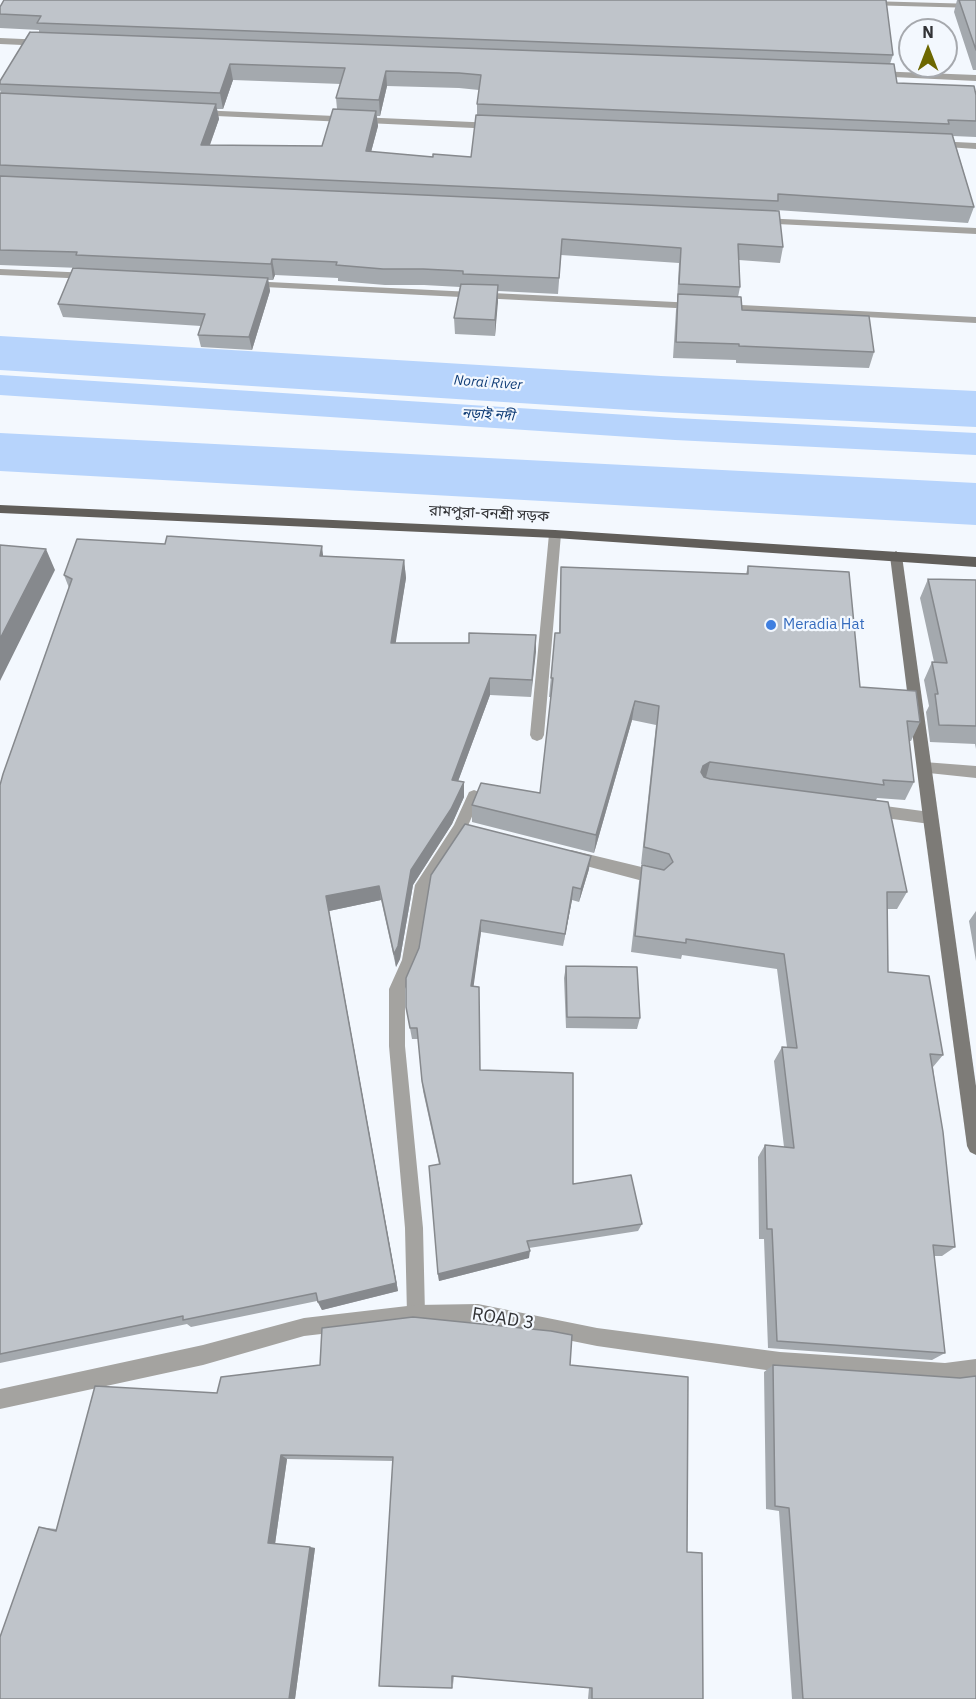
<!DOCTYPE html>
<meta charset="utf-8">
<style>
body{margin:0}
#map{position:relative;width:976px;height:1699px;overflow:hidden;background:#f3f8fe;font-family:"IBM Plex Sans",sans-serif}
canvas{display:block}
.north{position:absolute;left:898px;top:18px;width:60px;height:60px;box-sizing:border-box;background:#f3f8fe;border:2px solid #a6a9ae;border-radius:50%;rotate:0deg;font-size:16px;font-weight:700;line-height:24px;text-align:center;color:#323336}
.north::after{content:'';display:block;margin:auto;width:21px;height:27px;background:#6d6801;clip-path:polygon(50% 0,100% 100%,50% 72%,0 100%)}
</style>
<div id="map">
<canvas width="976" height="1699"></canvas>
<div class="north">N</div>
</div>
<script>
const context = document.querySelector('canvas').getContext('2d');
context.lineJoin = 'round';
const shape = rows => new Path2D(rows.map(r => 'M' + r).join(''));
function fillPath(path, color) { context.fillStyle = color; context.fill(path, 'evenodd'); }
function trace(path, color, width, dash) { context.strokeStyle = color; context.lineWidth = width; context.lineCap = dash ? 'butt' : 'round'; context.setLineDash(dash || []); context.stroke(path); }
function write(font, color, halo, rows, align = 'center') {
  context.font = font + ' "IBM Plex Sans","Noto Sans Bengali",sans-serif'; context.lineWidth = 4.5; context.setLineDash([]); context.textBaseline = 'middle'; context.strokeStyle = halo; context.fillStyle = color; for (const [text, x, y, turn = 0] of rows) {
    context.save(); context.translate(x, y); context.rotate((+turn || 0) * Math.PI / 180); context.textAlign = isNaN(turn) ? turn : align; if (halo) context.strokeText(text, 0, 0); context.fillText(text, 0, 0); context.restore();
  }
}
const canal = shape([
 [0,375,675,418,976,433,976,455,675,440,0,395,0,375]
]);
const river = shape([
 [0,336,661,376,976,391,976,427,661,412,0,370,0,336],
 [0,433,976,483,976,525,0,471,0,433]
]);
const lane = shape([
 [474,790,479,792,481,796,467,828,430,887,418,960,405,989,405,1046,423,1228,425,1314,423,1321,416,1323,409,1321,407,1314,405,1228,389,1046,389,989,402,960,415,885,454,825,469,792,474,790],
 [571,850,658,871,663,873,666,878,663,883,658,885,571,862,566,861,563,856,566,851,571,850]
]);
const street = shape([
 [868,1,976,4,976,8,865,5,865,1,868,1],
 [0,38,45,40,49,43,45,46,0,44,0,38],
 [875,71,976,75,976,81,872,76,872,72,875,71],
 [198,110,495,123,500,126,495,129,195,115,193,113,198,110],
 [935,141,976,143,976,149,932,146,930,144,935,141],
 [761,218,976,228,976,234,757,223,757,219,761,218],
 [0,269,90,273,95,276,90,279,0,275,0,269],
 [249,281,695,303,700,306,695,309,245,286,245,282,249,281],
 [722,304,976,317,976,323,718,309,718,305,722,304],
 [555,530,561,534,544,735,542,739,537,741,532,739,530,735,549,534,555,530],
 [924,762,976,766,976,778,919,772,917,768,919,764,924,762],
 [870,804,930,812,935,814,937,818,935,822,930,824,870,816,865,814,863,810,865,806,870,804],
 [478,1304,597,1328,780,1352,945,1363,976,1359,976,1379,945,1383,780,1372,597,1346,478,1322,416,1323,304,1336,203,1365,0,1409,0,1389,203,1345,304,1318,416,1305,478,1304]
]);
const secondary = shape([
 [896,551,902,556,976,1086,976,1155,970,1152,967,1146,923,818,890,556,896,551]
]);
const primary = shape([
 [0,505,555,530,976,557,976,567,555,538,0,513,0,505]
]);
const wall = shape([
 [957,0,976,0,976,70,973,70,954,12],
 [0,7,893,55,890,64,897,83,976,95,976,137,953,136,974,207,968,223,776,210,783,247,780,263,739,260,740,287,738,297,742,310,874,352,869,368,736,363,736,360,673,358,676,310,678,300,677,300,679,263,561,255,558,294,498,291,495,336,455,334,454,318,460,287,424,285,385,285,338,281,338,278,275,275,273,280,268,280,270,291,252,350,201,347,198,335,201,326,63,317,58,304,80,268,0,265,0,93,1,93,0,90,0,81,39,32,39,30,0,28],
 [233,80,341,84,336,98,337,109,322,146,210,145,219,119,217,109,223,109],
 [387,86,459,88,479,90,477,104,477,115,471,157,433,157,371,152,378,126,377,116,380,116],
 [323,556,404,560,406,578,395,643,469,643,536,635,531,697,490,695,458,781,464,797,452,824,413,885,400,959,396,967,381,900,329,911,398,1291,322,1310,317,1301,191,1327,187,1324,0,1363,0,785,69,588,64,575],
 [748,566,860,687,920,722,911,741,909,741,914,782,905,800,877,798,876,800,907,892,897,909,887,909,888,972,943,1055,933,1067,955,1247,942,1256,934,1256,945,1353,932,1360,768,1348,764,1239,759,1239,758,1157,765,1145,784,1147,774,1061,782,1047,787,1047,777,969,682,955,681,959,631,952,639,882,642,865,654,868,641,864,656,725,632,720,594,853,472,822,472,805,540,793,551,697,549,697,555,633,559,633,561,567,746,574],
 [928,579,976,580,976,749,975,744,930,742,926,712,929,706,924,680,932,662,934,662,920,598],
 [589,869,579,902,572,900,563,946,481,932,473,986,480,1070,573,1184,642,1224,638,1231,529,1248,529,1258,439,1281,438,1274,439,1164,423,1091,418,1039,412,1039,406,1007,419,948],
 [976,911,976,961,969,921],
 [566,966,640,1018,637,1029,566,1028,564,978],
 [570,1365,687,1552,703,1699,588,1699,589,1688,454,1676,453,1685,393,1461,287,1459,275,1544,315,1548,295,1699,0,1699,39,1527,56,1529,217,1393],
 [773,1365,976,1699,792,1699,779,1511,766,1509,764,1372]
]);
const shadedWall = shape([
 [230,64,233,80,223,109,220,93],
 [386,71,387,86,380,116,379,100],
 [216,104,219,119,204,161,201,145],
 [376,111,378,126,367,167,366,151],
 [272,259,275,275,273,280,271,264],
 [268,278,270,291,252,350,249,337],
 [498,285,498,302,495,336,495,320],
 [322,546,324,563,320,556],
 [46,549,55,570,0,681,0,639],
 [404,560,406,578,393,660,391,643],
 [536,635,536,652,531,697,532,680],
 [490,678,490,695,453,795,452,780],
 [635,701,632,720,594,853,596,835],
 [710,762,705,781,698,784,703,766],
 [464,782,464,797,452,824,413,885,400,959,396,967,394,954,411,870],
 [591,856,589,869,579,902,581,889],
 [379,886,381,900,329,911,398,1291,322,1310,318,1302,326,896],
 [573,887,572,900,563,946,565,934],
 [481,920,481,932,472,998,471,986],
 [530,1251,529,1258,439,1281,438,1274],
 [281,1455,287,1459,275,1544,268,1543],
 [310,1547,315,1548,295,1699,289,1699]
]);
const building = shape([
 [4,0,886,0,893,55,37,23,41,16,0,14,0,7,4,0],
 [959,0,976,0,976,50,959,0],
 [30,32,894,64,897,83,974,86,976,95,976,121,948,120,949,124,477,104,481,75,459,73,386,71,379,100,336,98,345,68,230,64,220,93,0,84,0,81,30,32],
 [0,93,216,104,201,145,322,146,333,109,376,111,366,151,433,157,433,154,471,157,476,115,952,134,974,207,778,194,778,201,0,165,0,93],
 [0,176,779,211,783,247,738,244,740,287,679,284,681,248,562,239,559,278,463,274,463,271,423,269,383,269,336,265,337,262,272,259,271,264,76,255,77,252,0,250,0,176],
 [73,268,268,278,249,337,198,335,205,314,58,304,73,268],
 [461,284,498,285,495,320,454,318,461,284],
 [678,294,741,297,742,310,869,316,874,352,739,346,739,344,676,342,678,294],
 [167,536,322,546,320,556,404,560,391,643,469,643,469,633,536,635,532,680,490,678,452,780,464,782,451,809,411,870,398,946,394,954,379,886,326,896,396,1283,318,1302,316,1293,183,1320,183,1316,0,1354,0,785,3,774,72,579,64,575,77,539,165,544,167,536],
 [0,545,46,549,0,639,0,545],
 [748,566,849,572,860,687,916,691,920,722,907,721,914,782,883,780,884,785,710,762,703,766,701,772,704,777,710,779,888,802,907,892,887,892,888,972,929,976,943,1055,930,1054,943,1132,955,1247,933,1245,945,1353,777,1341,772,1229,767,1229,765,1145,794,1148,782,1047,797,1048,784,954,686,939,686,943,635,936,642,865,664,870,673,862,669,854,644,847,659,706,635,701,596,835,472,805,481,783,540,793,553,678,551,678,555,633,560,633,561,567,748,574,748,566],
 [928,579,976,580,976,726,939,725,935,694,938,694,932,662,947,663,928,579],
 [465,824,591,856,581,889,573,887,565,934,481,920,471,986,479,987,480,1070,573,1073,573,1184,631,1175,642,1224,527,1241,530,1251,438,1274,429,1166,440,1164,422,1081,417,1028,410,1028,406,1007,406,978,419,948,431,875,465,824],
 [566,966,637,967,640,1018,567,1017,566,966],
 [413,1317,551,1331,572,1335,570,1365,688,1377,687,1552,702,1553,703,1699,592,1699,592,1688,452,1676,452,1688,379,1686,393,1457,281,1455,268,1543,310,1547,289,1699,0,1699,0,1637,39,1527,56,1531,95,1386,217,1393,221,1377,320,1365,322,1328,413,1317],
 [773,1365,960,1378,976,1376,976,1699,803,1699,789,1508,775,1506,773,1365]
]);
const markers = [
 [771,625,6,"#3f7fe0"]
];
const farWaternames = [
 ["Norai River",488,383,4],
 ["নড়াই নদী",488,415,3]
];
const streetNames = [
 ["রামপুরা-বনশ্রী সড়ক",489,514,3]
];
const shopNames = [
 ["Meradia Hat",783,625]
];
const nearStreetnames = [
 ["ROAD 3",503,1319,9]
];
fillPath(canal, '#b7d4fc');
fillPath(river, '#b7d4fc');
fillPath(lane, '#a4a3a0');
fillPath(street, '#a4a3a0');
fillPath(secondary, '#7d7b77');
fillPath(primary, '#615e5a');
fillPath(wall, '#a4a9ae');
fillPath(shadedWall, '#86898d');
fillPath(building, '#bfc4ca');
trace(building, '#86898d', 1.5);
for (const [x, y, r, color] of markers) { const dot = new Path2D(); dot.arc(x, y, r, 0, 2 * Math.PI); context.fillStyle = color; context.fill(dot); trace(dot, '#f3f8fe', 2); }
write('italic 14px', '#103d77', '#f3f8fe', farWaternames);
write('15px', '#323336', '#f3f8fe', streetNames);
write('15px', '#366cbe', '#f3f8fe', shopNames, 'left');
write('18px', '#323336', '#f3f8fe', nearStreetnames);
</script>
